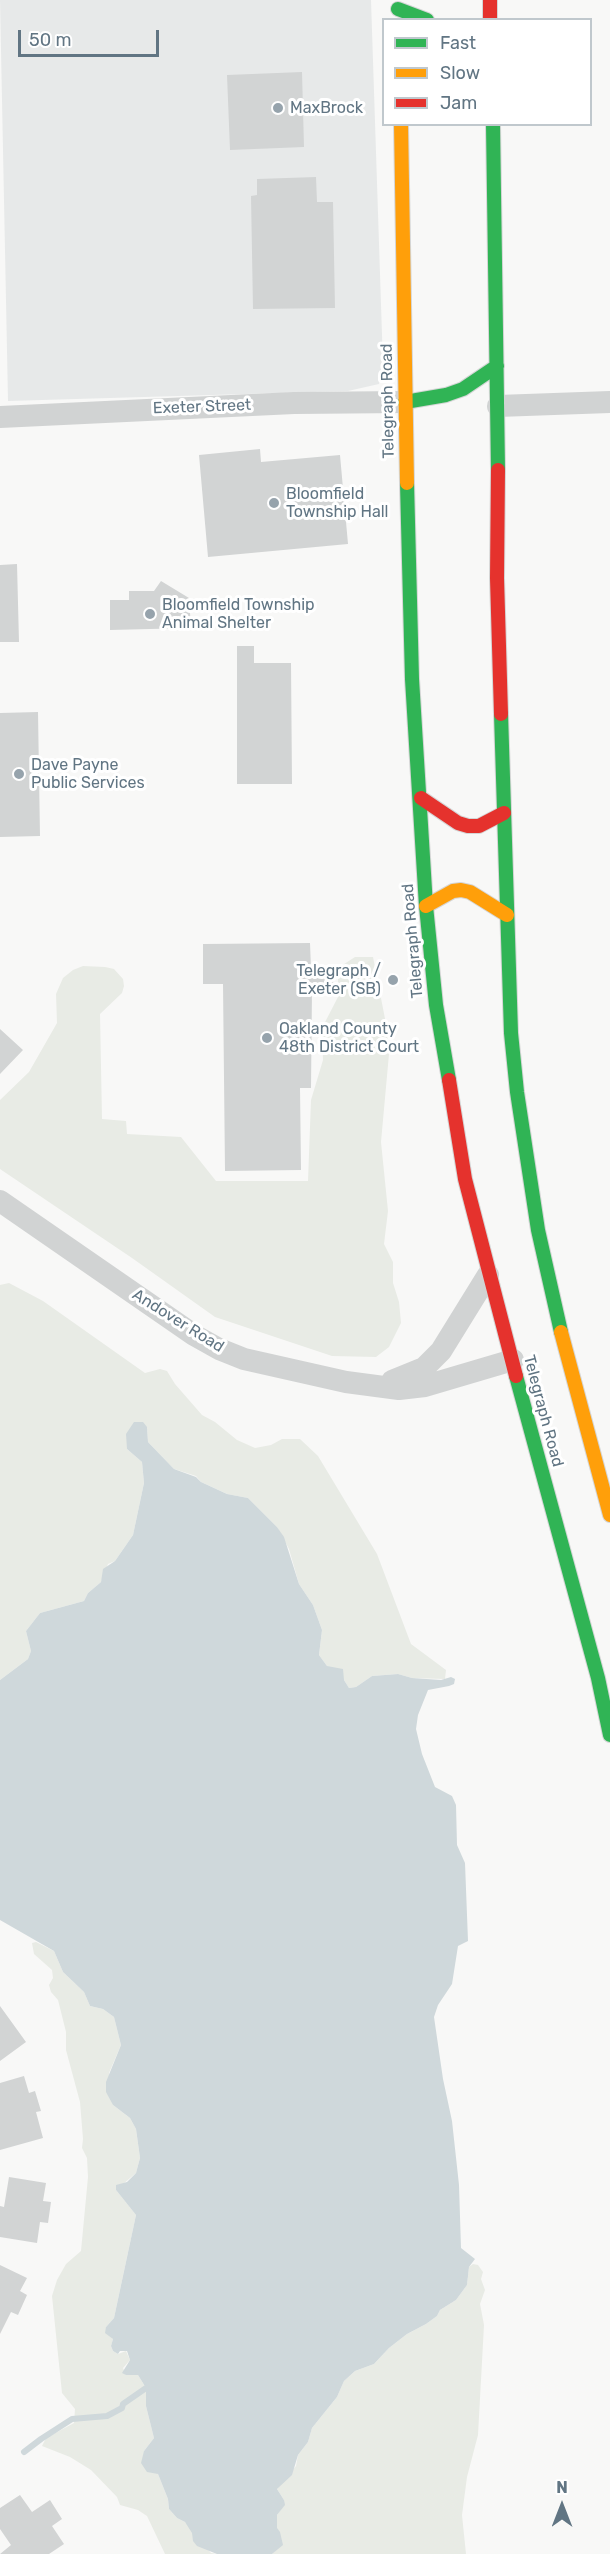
<!DOCTYPE html>
<style>
body{margin:0}
#map{position:relative;width:610px;height:2554px;overflow:hidden;background:#f8f8f7;font-family:Rubik,sans-serif}
canvas{display:block}
.legend{position:absolute;left:382px;top:18px;width:210px;height:108px;box-sizing:border-box;background:#fff;border:2px solid #c0c8cd;margin:0;padding:8px 10px;list-style:none;font-size:18px;color:#617583}
.legend li{display:flex;align-items:center;gap:12px;height:30px}
.legend b{width:30px;border:2px solid #c0c8cd}
.north{position:absolute;left:532px;top:2476px;width:60px;height:60px;-webkit-text-stroke:4px #fff;paint-order:stroke;rotate:0deg;font-size:16px;font-weight:700;line-height:24px;text-align:center;color:#617583}
.north::after{content:'';display:block;margin:auto;width:21px;height:27px;background:#617583;clip-path:polygon(50% 0,100% 100%,50% 72%,0 100%)}
.scale{position:absolute;left:18px;top:30px;width:141px;height:27px;box-sizing:border-box;border:3px solid #617583;border-top:0;padding-left:8px;font-size:18px;line-height:21px;white-space:nowrap;color:#617583;-webkit-text-stroke:4px #fff;paint-order:stroke}
</style>
<div id="map">
<canvas width="610" height="2554"></canvas>
<ul class="legend">
<li><b style="height:8px;background:#30b455"></b>Fast</li>
<li><b style="height:8px;background:#ff9f0a"></b>Slow</li>
<li><b style="height:8px;background:#e5322d"></b>Jam</li>
</ul>
<div class="north">N</div>
<div class="scale">50 m</div>
</div>
<script>
const context = document.querySelector('canvas').getContext('2d');
context.lineJoin = 'round';
function fillPath(path, color) { context.fillStyle = color; context.fill(path, 'evenodd'); }
const shape = rows => new Path2D(rows.map(r => 'M' + r).join(''));
function trace(path, color, width, dash) { context.strokeStyle = color; context.lineWidth = width; context.lineCap = dash ? 'butt' : 'round'; context.setLineDash(dash || []); context.stroke(path); }
function write(font, color, halo, rows, align = 'center') {
  context.font = font + ' Rubik,sans-serif'; context.lineWidth = 6; context.setLineDash([]); context.textBaseline = 'middle'; context.strokeStyle = halo; context.fillStyle = color; for (const [text, x, y, turn = 0] of rows) {
    context.save(); context.translate(x, y); context.rotate((+turn || 0) * Math.PI / 180); context.textAlign = isNaN(turn) ? turn : align; if (halo) context.strokeText(text, 0, 0); context.fillText(text, 0, 0); context.restore();
  }
}
const built = shape([
 [0,0,371,0,383,365,379,384,348,391,8,401]
]);
const green = shape([
 [355,957,373,957,387,1029,389,1054,381,1142,388,1211,384,1244,393,1262,393,1283,399,1302,401,1323,389,1347,376,1357,332,1356,215,1317,132,1258,0,1169,0,1100,29,1072,57,1023,56,994,63,978,73,970,83,966,105,967,114,969,123,979,124,986,122,993,100,1014,102,1119,126,1121,127,1134,181,1137,216,1181,308,1181,311,1100,323,1060,322,1028,338,997,338,968],
 [9,1283,43,1301,145,1373,160,1369,167,1371,175,1384,202,1415,215,1422,237,1440,255,1448,271,1445,282,1439,300,1439,318,1456,377,1554,411,1644,446,1670,445,1679,412,1678,398,1674,372,1676,356,1687,349,1688,344,1680,327,1666,319,1655,322,1630,313,1605,299,1584,289,1549,277,1527,248,1498,227,1494,201,1482,196,1476,174,1469,148,1442,147,1427,127,1449,142,1462,144,1483,133,1535,115,1561,108,1564,101,1582,88,1593,84,1601,40,1613,26,1631,31,1651,28,1659,0,1680,0,1285],
 [36,1942,54,1951,63,1972,84,1992,90,2006,103,2009,114,2017,121,2045,109,2073,113,2105,130,2118,136,2129,140,2158,136,2173,116,2190,136,2215,114,2318,106,2327,113,2339,111,2346,113,2351,118,2354,126,2351,130,2360,123,2368,126,2375,138,2375,146,2388,146,2406,154,2438,144,2451,158,2474,168,2499,169,2509,177,2518,185,2522,211,2553,217,2554,165,2554,147,2516,138,2510,120,2505,117,2497,91,2470,70,2457,42,2446,46,2438,74,2423,75,2409,62,2393,52,2296,57,2280,66,2264,81,2251,88,2177,87,2158,82,2148,83,2139,80,2102,66,2050,66,2032,58,2000,51,1992,49,1985,53,1978,52,1970,34,1954,32,1943],
 [473,2264,478,2265,483,2272,481,2279,485,2290,480,2304,484,2325,478,2435,467,2477,462,2515,466,2554,272,2554,276,2550,277,2515,284,2505,284,2500,277,2489,296,2466,298,2455,308,2442,312,2428,337,2397,344,2381,355,2371,374,2364,389,2348,407,2334,426,2324,437,2316,440,2310,456,2300,467,2285,469,2267]
]);
const water = shape([
 [134,1422,143,1422,147,1427,148,1442,174,1469,196,1477,201,1482,227,1494,248,1498,277,1527,284,1537,299,1584,313,1605,322,1630,319,1655,327,1666,343,1669,344,1680,349,1688,356,1687,372,1676,398,1674,412,1678,441,1680,451,1677,455,1679,454,1684,449,1686,428,1690,418,1715,416,1729,422,1754,435,1787,452,1796,456,1805,457,1845,465,1863,468,1941,458,1946,452,1984,438,2005,434,2017,443,2079,452,2121,459,2185,461,2248,475,2259,469,2267,467,2285,456,2300,440,2310,437,2316,426,2324,407,2334,389,2348,374,2364,355,2371,344,2381,337,2397,312,2428,308,2442,298,2455,292,2475,277,2489,284,2500,285,2505,277,2515,277,2528,280,2532,283,2545,272,2554,217,2554,197,2546,193,2541,192,2533,185,2522,177,2518,169,2509,168,2499,158,2474,147,2472,141,2463,144,2451,154,2438,146,2406,146,2388,138,2375,126,2375,122,2373,130,2360,127,2351,120,2351,118,2354,113,2351,111,2346,113,2339,105,2333,106,2327,114,2318,136,2215,116,2190,116,2185,127,2182,136,2173,140,2158,136,2129,130,2118,113,2105,106,2092,106,2082,121,2045,114,2017,103,2009,90,2006,84,1992,63,1972,54,1951,0,1920,0,1680,28,1659,31,1651,26,1631,40,1613,84,1601,88,1593,101,1582,103,1569,115,1561,133,1535,144,1483,142,1462,127,1449,126,1434]
]);
const stream = shape([
 [24,2452,41,2439,72,2419,107,2416,122,2408,123,2404,146,2388]
]);
const building = shape([
 [302,72,304,147,230,150,227,75],
 [316,177,317,202,333,202,335,308,253,309,251,196,257,195,257,179],
 [260,449,261,462,340,455,348,544,208,557,199,455],
 [17,564,19,642,0,642,0,565],
 [161,581,189,598,191,628,110,630,110,600,129,600,129,591,154,591],
 [237,646,254,646,254,663,291,663,292,784,237,784],
 [38,712,40,836,0,837,0,713],
 [310,943,311,969,332,969,334,989,312,989,311,1088,300,1088,301,1170,225,1171,223,984,203,984,203,944],
 [0,1029,23,1050,0,1074],
 [0,2006,26,2042,0,2061],
 [24,2076,29,2093,35,2091,41,2111,36,2112,43,2138,0,2150,0,2083],
 [9,2177,46,2183,43,2201,51,2202,48,2223,40,2222,37,2243,0,2237,0,2206,4,2207],
 [0,2265,27,2278,20,2291,27,2295,18,2315,11,2312,0,2334],
 [20,2495,32,2512,50,2500,62,2519,52,2526,64,2544,49,2554,0,2554,11,2545,0,2529,0,2508]
]);
const street = shape([
 [498,406,610,402],
 [0,417,294,403,405,402],
 [0,1201,194,1335,219,1349,244,1359,346,1382,399,1389,425,1386,513,1360],
 [392,1381,424,1368,441,1351,488,1275]
]);
const fast = shape([
 [398,9,427,20],
 [493,124,498,470],
 [405,402,446,395,463,389,497,366],
 [407,483,412,679,426,906,436,1005,449,1080],
 [501,714,511,1033,517,1092,538,1230,561,1332],
 [516,1376,598,1678,610,1735]
]);
const slow = shape([
 [401,124,407,483],
 [426,906,453,891,461,890,470,892,507,915],
 [561,1332,610,1515]
]);
const jam = shape([
 [490,0,490,20],
 [498,470,497,578,501,714],
 [421,798,458,823,468,826,479,826,504,813],
 [449,1080,465,1179,516,1376]
]);
const markers = [
 [278,108,6,"#96a3ac"],
 [274,503,6,"#96a3ac"],
 [150,614,6,"#96a3ac"],
 [19,774,6,"#96a3ac"],
 [393,980,6,"#96a3ac"],
 [267,1038,6,"#96a3ac"]
];
const poiNames = [
 ["MaxBrock",290,108],
 ["Bloomfield",286,494],
 ["Township Hall",286,512],
 ["Bloomfield Township",162,605],
 ["Animal Shelter",162,623],
 ["Dave Payne",31,765],
 ["Public Services",31,783],
 ["Telegraph /",381,971,"right"],
 ["Exeter (SB)",381,989,"right"],
 ["Oakland County",279,1029],
 ["48th District Court",279,1047]
];
const streetNames = [
 ["Telegraph Road",388,401,-91],
 ["Exeter Street",202,407,-2],
 ["Telegraph Road",413,941,-95],
 ["Andover Road",178,1321,32],
 ["Telegraph Road",543,1411,75]
];
fillPath(built, '#e7e9e9');
fillPath(green, '#e8ebe5');
fillPath(water, '#cfd8db');
trace(stream, '#cfd8db', 6);
fillPath(building, '#d2d4d4');
trace(fast, '#d5d6d6', 16);
trace(slow, '#d5d6d6', 16);
trace(jam, '#d5d6d6', 16);
trace(street, '#d1d3d3', 22);
trace(fast, '#30b455', 14);
trace(slow, '#ff9f0a', 14);
trace(jam, '#e5322d', 14);
for (const [x, y, r, color] of markers) { const dot = new Path2D(); dot.arc(x, y, r, 0, 2 * Math.PI); context.fillStyle = color; context.fill(dot); trace(dot, '#fff', 2); }
write('16px', '#617583', '#fff', poiNames, 'left');
write('16px', '#617583', '#fff', streetNames);
</script>
